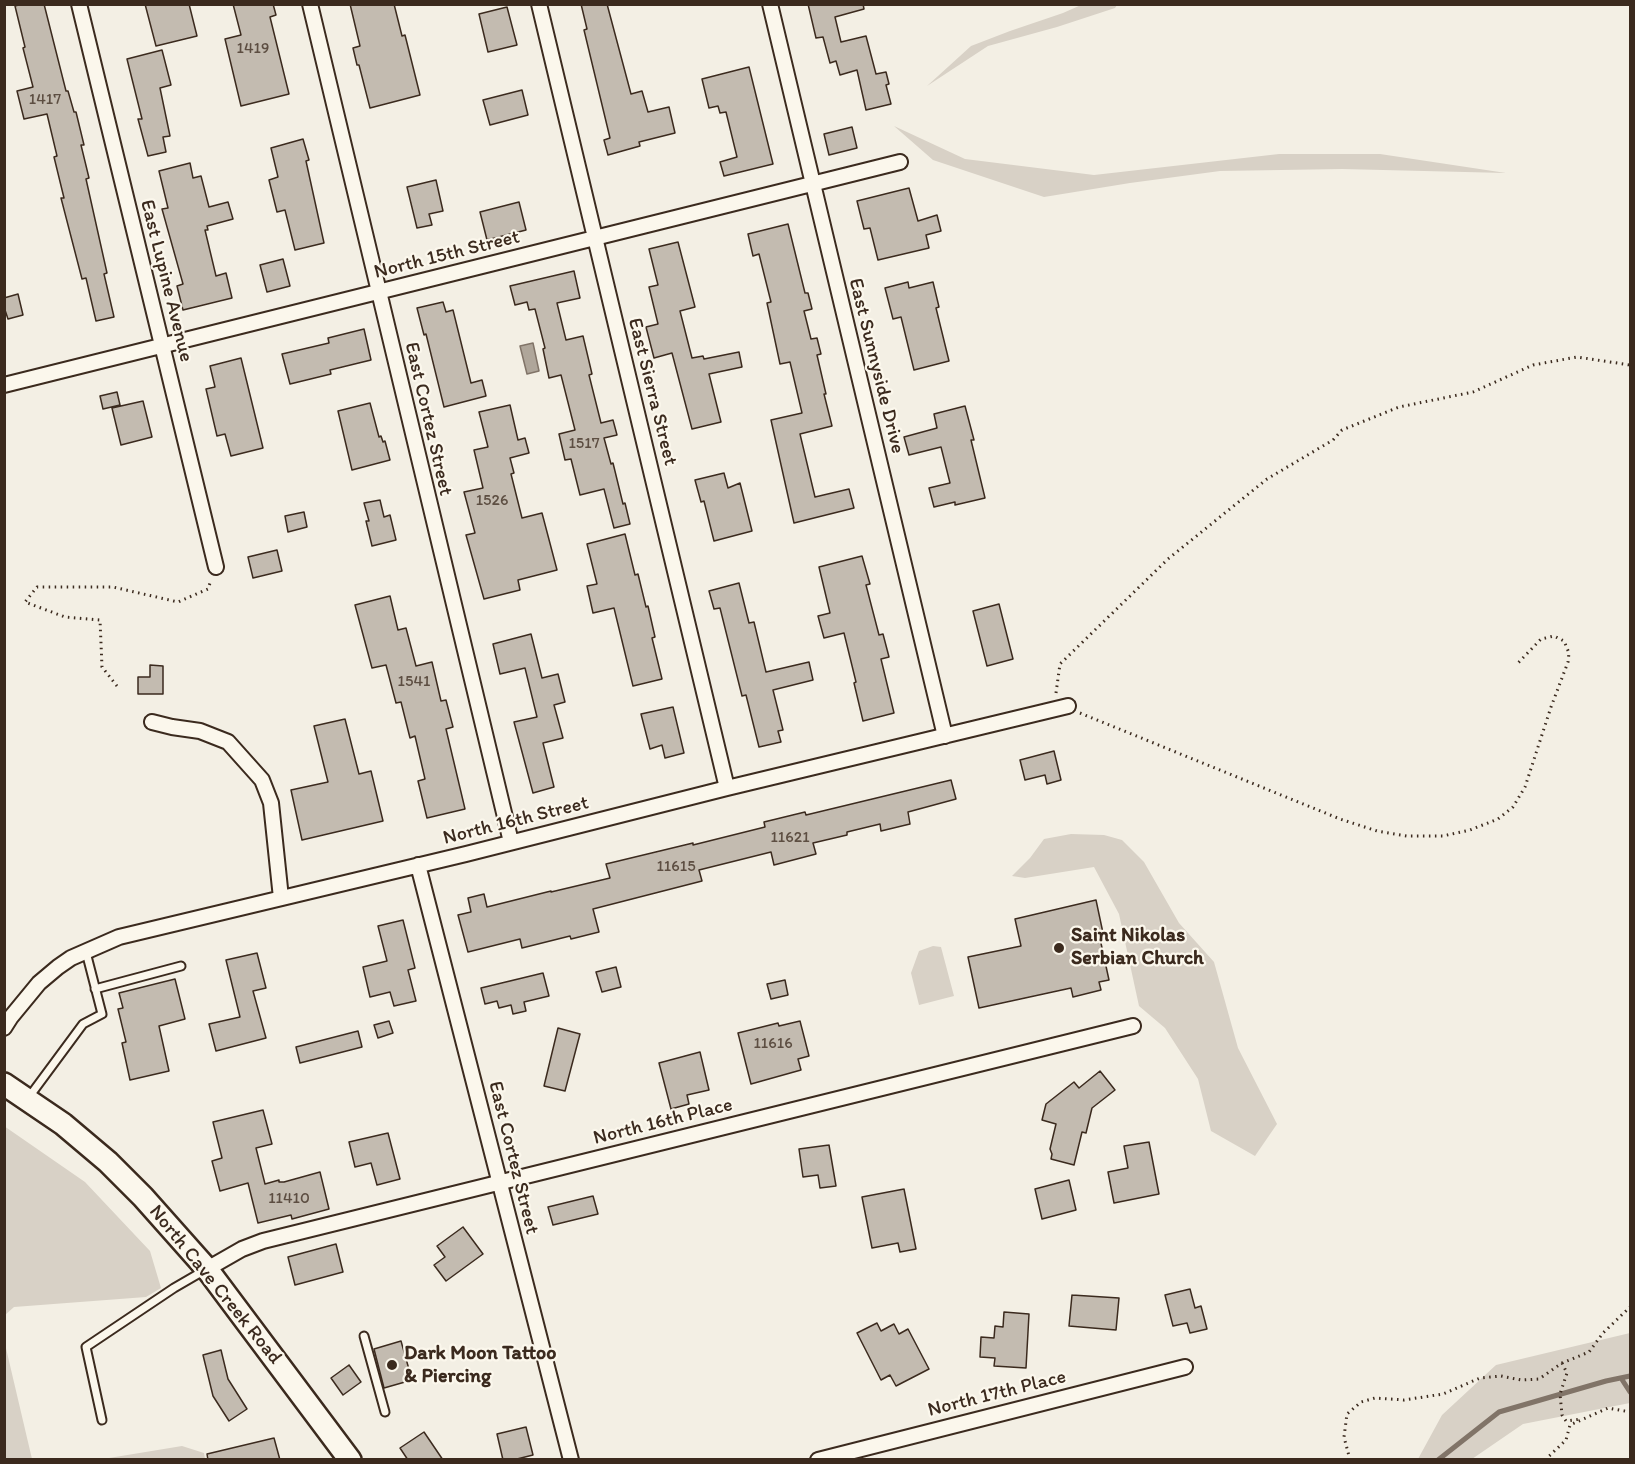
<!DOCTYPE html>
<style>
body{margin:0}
#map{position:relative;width:1635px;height:1464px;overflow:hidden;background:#f3efe4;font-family:Itim,sans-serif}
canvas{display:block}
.frame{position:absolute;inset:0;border:6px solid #3b2a1e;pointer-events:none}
</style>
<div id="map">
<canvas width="1635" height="1464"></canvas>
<div class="frame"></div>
</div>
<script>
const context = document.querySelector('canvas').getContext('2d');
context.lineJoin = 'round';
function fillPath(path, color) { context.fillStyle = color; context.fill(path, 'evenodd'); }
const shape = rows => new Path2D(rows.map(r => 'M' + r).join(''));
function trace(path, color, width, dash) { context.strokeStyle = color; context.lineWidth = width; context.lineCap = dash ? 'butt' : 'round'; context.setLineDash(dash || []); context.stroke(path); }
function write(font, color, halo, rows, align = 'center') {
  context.font = font + ' Itim,sans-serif'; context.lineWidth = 4.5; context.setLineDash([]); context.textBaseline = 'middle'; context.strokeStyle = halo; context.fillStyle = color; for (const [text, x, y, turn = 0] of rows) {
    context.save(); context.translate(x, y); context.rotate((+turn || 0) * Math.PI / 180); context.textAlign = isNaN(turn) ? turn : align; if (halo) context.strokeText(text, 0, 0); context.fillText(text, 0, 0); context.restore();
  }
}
const green = shape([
 [1081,5,1117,5,1115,8,1057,27,988,46,927,86,971,46,1010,31,1063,13],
 [894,126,965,159,1094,175,1279,154,1380,154,1506,173,1342,169,1220,171,1130,183,1044,197,933,160],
 [1071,834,1104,835,1122,840,1144,862,1179,923,1214,962,1238,1048,1277,1124,1255,1156,1211,1131,1198,1079,1165,1028,1139,1006,1119,914,1094,867,1025,878,1012,876,1030,858,1044,839],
 [933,946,941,947,954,996,919,1005,911,973,919,951],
 [4,1126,85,1182,150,1251,161,1288,146,1297,14,1307,5,1315],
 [1630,1333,1630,1403,1523,1424,1472,1459,1418,1459,1442,1415,1496,1365],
 [5,1344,32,1459,5,1459],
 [182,1446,204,1453,205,1459,103,1459]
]);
const water = shape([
 [533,343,539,371,527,374,520,346,533,343]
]);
const stream = shape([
 [1621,1378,1630,1392],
 [1438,1460,1499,1412,1606,1381,1630,1376]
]);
const building = shape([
 [22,4,44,4,66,91,68,91,74,112,76,112,84,145,81,145,89,178,86,179,107,273,104,274,114,317,96,321,86,278,82,279,61,198,64,198,54,157,57,156,47,114,24,119,17,91,33,87,23,48,25,47,15,6,22,4],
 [145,4,189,4,197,36,156,46,145,4],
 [233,4,273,4,276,15,270,17,289,94,241,106,225,39,241,35,233,4],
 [350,4,394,4,402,36,405,35,420,95,370,108,359,65,357,65,353,48,360,46,350,4],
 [581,4,607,4,631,94,642,91,648,112,669,107,675,133,639,142,640,146,608,155,604,140,610,138,584,30,587,29,581,4],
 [808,4,863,4,864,9,835,17,841,42,866,36,876,74,886,72,889,84,886,85,891,104,866,110,857,70,840,75,836,61,830,63,823,37,816,38,808,4],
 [507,7,517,45,488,52,479,14,507,7],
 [162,50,171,85,160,88,170,136,163,137,166,152,148,156,138,119,142,119,127,59,162,50],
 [749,67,773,164,724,176,720,162,737,157,726,112,720,113,718,106,709,108,702,79,749,67],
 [522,90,528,115,490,125,483,100,522,90],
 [852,127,857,148,829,155,824,134,852,127],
 [303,139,309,160,306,161,324,243,295,250,285,210,277,212,269,180,278,177,271,148,303,139],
 [190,163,193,178,201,176,209,207,228,202,233,219,207,226,208,230,205,230,216,276,226,273,232,298,183,310,177,286,183,284,162,209,168,208,159,171,190,163],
 [436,180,443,211,429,214,432,225,417,228,407,187,436,180],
 [909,188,918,221,937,215,941,231,926,235,929,248,878,260,870,228,864,229,857,201,909,188],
 [519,202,526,230,487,240,480,212,519,202],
 [788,224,805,293,808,293,812,309,804,311,811,339,817,338,821,354,817,355,826,394,824,394,832,426,800,434,815,497,849,489,854,508,794,523,771,420,802,413,790,362,780,364,767,303,771,302,759,254,753,256,748,234,788,224],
 [678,242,695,307,680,311,692,358,703,356,704,359,739,352,742,367,709,374,721,422,692,429,672,353,654,358,646,327,658,324,649,287,658,285,649,249,678,242],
 [283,259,290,286,267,292,260,265,283,259],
 [574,271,580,298,557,303,566,340,583,336,592,374,589,375,601,423,613,420,617,435,604,438,611,464,613,463,623,504,625,503,630,524,614,528,604,489,580,495,571,459,565,460,559,434,575,430,561,375,549,378,543,349,545,348,535,309,529,310,527,302,515,305,510,286,574,271],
 [908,282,909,288,933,282,939,307,936,308,949,361,914,370,901,317,893,319,885,288,908,282],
 [18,294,23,315,8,319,4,307,4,298,18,294],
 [443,302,446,312,453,310,471,383,482,380,486,396,444,407,426,334,424,335,417,308,443,302],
 [364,329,371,360,330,370,331,374,290,384,282,354,329,343,328,338,364,329],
 [241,358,263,448,231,456,225,434,217,436,206,389,215,387,210,366,241,358],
 [117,392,120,405,103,409,100,396,117,392],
 [143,401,152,437,121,445,112,408,143,401],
 [370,403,379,437,381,436,383,442,385,441,390,460,352,470,338,411,370,403],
 [510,405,518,440,525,438,529,453,510,458,514,473,511,474,522,518,542,513,557,570,518,580,520,590,484,599,466,535,475,533,464,492,483,488,474,450,488,447,479,412,510,405],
 [965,406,974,440,971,440,985,498,955,505,955,502,934,507,929,488,950,483,941,447,909,455,904,437,937,428,934,414,965,406],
 [724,473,728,488,740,483,752,531,714,541,704,501,701,502,695,480,724,473],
 [380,500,384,517,390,515,396,540,372,546,366,521,369,521,364,503,380,500],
 [304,512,307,527,288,532,285,516,304,512],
 [625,534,635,575,638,574,646,607,648,606,655,637,652,638,662,679,633,686,614,608,593,613,587,586,597,584,587,544,625,534],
 [277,550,282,571,253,578,248,557,277,550],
 [862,556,870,584,866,585,879,635,883,634,889,657,881,659,894,713,863,721,854,683,856,682,844,633,824,638,818,616,830,613,819,567,862,556],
 [739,583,749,623,754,622,766,672,809,662,813,680,773,690,783,730,778,731,781,742,759,747,746,695,742,696,720,608,714,609,709,591,739,583],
 [390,596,398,630,406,628,416,666,432,662,441,701,446,700,453,727,446,729,465,809,427,818,418,781,425,779,415,736,410,738,401,702,396,703,386,665,372,668,355,605,390,596],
 [999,604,1013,659,987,666,973,611,999,604],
 [531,634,542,678,558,674,565,702,554,705,563,738,543,743,554,787,533,793,514,722,537,717,525,668,500,674,493,644,531,634],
 [150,665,163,666,163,694,138,694,138,677,150,677,150,665],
 [673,707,684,753,665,758,662,745,650,749,641,714,673,707],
 [345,719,359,774,371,771,383,821,302,840,291,790,328,782,314,726,345,719],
 [1054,751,1061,780,1047,784,1045,775,1025,780,1020,760,1054,751],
 [951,780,956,799,908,812,910,824,881,831,880,824,847,832,847,835,813,843,816,854,774,865,771,852,699,870,702,881,593,909,599,932,571,939,570,936,522,948,520,939,468,952,458,915,471,912,468,898,484,894,487,907,551,891,551,892,610,878,606,864,693,843,693,845,765,827,764,822,805,812,806,815,951,780],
 [1096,900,1103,933,1099,934,1109,980,1099,982,1101,990,1073,997,1071,988,979,1008,968,957,1021,946,1015,919,1096,900],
 [403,920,415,968,408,970,416,1001,394,1006,390,992,370,997,363,967,387,961,378,926,403,920],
 [257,953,266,988,253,991,266,1038,216,1051,209,1024,240,1017,226,960,257,953],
 [616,967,621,987,602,992,596,972,616,967],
 [543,973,549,996,524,1002,526,1011,513,1014,511,1005,499,1008,497,1001,485,1004,481,988,543,973],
 [175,979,185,1019,159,1026,169,1071,130,1080,122,1043,126,1042,118,1009,123,1008,119,993,175,979],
 [785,980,788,995,771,999,767,984,785,980],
 [389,1021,393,1033,378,1038,374,1025,389,1021],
 [800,1021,809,1056,798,1059,801,1070,751,1084,738,1033,778,1023,779,1026,800,1021],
 [558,1028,580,1034,565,1091,544,1086,558,1028],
 [358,1031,362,1047,300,1063,296,1047,358,1031],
 [700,1052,709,1090,687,1095,689,1104,671,1109,659,1063,700,1052],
 [1100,1071,1115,1090,1092,1108,1086,1133,1082,1132,1074,1165,1051,1159,1052,1154,1050,1149,1056,1124,1042,1120,1046,1104,1074,1082,1079,1088,1100,1071],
 [263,1110,272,1144,256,1148,265,1184,279,1180,279,1182,284,1182,320,1172,329,1209,292,1219,291,1215,258,1223,248,1183,220,1191,212,1161,222,1158,213,1122,263,1110],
 [388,1133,400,1179,377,1185,371,1163,355,1167,349,1142,388,1133],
 [1149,1142,1159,1194,1114,1203,1108,1172,1128,1168,1124,1146,1149,1142],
 [829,1145,836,1186,820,1188,818,1175,803,1177,799,1149,829,1145],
 [1069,1180,1076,1210,1042,1219,1035,1189,1069,1180],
 [904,1189,916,1249,900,1252,898,1243,872,1248,862,1197,904,1189],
 [593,1196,598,1214,553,1225,548,1207,593,1196],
 [463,1227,483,1254,446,1281,434,1265,445,1257,437,1246,463,1227],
 [336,1244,343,1272,295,1285,288,1257,336,1244],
 [1190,1289,1195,1308,1201,1306,1207,1329,1190,1333,1187,1323,1173,1326,1165,1295,1190,1289],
 [1072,1295,1119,1298,1116,1330,1069,1326,1072,1295],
 [1004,1312,1029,1314,1026,1368,994,1366,995,1358,980,1357,981,1337,994,1338,995,1326,1003,1327,1004,1312],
 [877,1323,881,1331,894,1324,899,1334,908,1329,929,1369,896,1386,890,1375,881,1380,857,1333,877,1323],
 [401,1341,412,1380,384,1388,374,1349,401,1341],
 [221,1350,228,1379,247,1409,229,1421,213,1396,203,1355,221,1350],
 [349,1365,361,1382,343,1395,331,1378,349,1365],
 [526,1427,533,1455,513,1460,503,1460,497,1434,526,1427],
 [424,1432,443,1460,408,1460,400,1448,424,1432],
 [274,1438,280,1460,208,1460,207,1454,274,1438]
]);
const path = shape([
 [117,686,102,667,100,620,65,617,25,602,37,587,113,587,178,602,208,589,211,580],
 [1056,693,1060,664,1168,559,1267,479,1333,440,1342,430,1399,407,1473,392,1533,365,1577,357,1630,365],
 [1080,713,1340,819,1377,831,1407,836,1443,836,1470,830,1498,819,1513,807,1525,787,1551,707,1568,662,1569,653,1564,641,1554,636,1541,639,1518,663],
 [1562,1363,1567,1373,1560,1394,1562,1415,1566,1421,1581,1419],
 [1350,1460,1344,1437,1347,1414,1361,1402,1375,1398,1404,1400,1443,1394,1480,1378,1501,1376,1521,1380,1539,1379,1562,1363,1589,1352,1603,1333,1630,1307],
 [1545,1460,1566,1440,1570,1425,1608,1408,1630,1412]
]);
const lane = shape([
 [95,989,181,966],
 [29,1097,83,1024,102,1014,86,952],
 [364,1336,385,1412],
 [102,1420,86,1347,174,1288,205,1270]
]);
const street = shape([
 [79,4,216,567],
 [310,4,511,842],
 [539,4,727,788],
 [770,4,945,736],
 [4,385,900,162],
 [152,722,172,727,200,731,228,742,262,780,271,803,281,898],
 [418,865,571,1460],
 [4,1028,11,1017,39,983,58,967,71,958,119,937,466,854,727,788,1068,706],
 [207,1269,242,1249,263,1241,1133,1026],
 [818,1460,1185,1367]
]);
const primary = shape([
 [4,1084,63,1124,108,1162,143,1197,207,1269,350,1460]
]);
const markers = [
 [1059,948,6,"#3b2a1e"],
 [392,1365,6,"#3b2a1e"]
];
const numberNames = [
 ["1419",253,49],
 ["1417",45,100],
 ["1517",584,444],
 ["1526",492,501],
 ["1541",414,682],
 ["11621",790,838],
 ["11615",676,867],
 ["11616",773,1044],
 ["11410",289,1199]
];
const streetNames = [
 ["North 15th Street",447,255,-14],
 ["East Lupine Avenue",166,281,76],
 ["East Sunnyside Drive",876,366,76],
 ["East Sierra Street",652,392,76],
 ["East Cortez Street",428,419,77],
 ["North 16th Street",516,821,-14],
 ["North 16th Place",663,1122,-14],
 ["East Cortez Street",513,1158,76],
 ["North Cave Creek Road",215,1285,51],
 ["North 17th Place",997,1394,-14]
];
const poiNames = [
 ["Saint Nikolas",1071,936],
 ["Serbian Church",1071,959],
 ["Dark Moon Tattoo",404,1354],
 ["& Piercing",404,1377]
];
fillPath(green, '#d8d1c6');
fillPath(water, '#afa69a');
trace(water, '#817468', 1.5);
trace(stream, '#817468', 5);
fillPath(building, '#c3bbb0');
trace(building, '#3b2a1e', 1.5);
trace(lane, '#3b2a1e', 11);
trace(street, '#3b2a1e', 18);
trace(primary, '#3b2a1e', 26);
trace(path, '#3b2a1e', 3, [1.5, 4.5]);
trace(lane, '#fbf7ec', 7);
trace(street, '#fbf7ec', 14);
trace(primary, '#fbf7ec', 21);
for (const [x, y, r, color] of markers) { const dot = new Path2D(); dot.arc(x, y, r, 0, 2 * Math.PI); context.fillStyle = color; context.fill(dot); trace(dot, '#fbf7ec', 2); }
write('16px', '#5d4e42', null, numberNames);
write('20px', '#3b2a1e', '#fbf7ec', streetNames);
write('bold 20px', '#3b2a1e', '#fbf7ec', poiNames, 'left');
</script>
